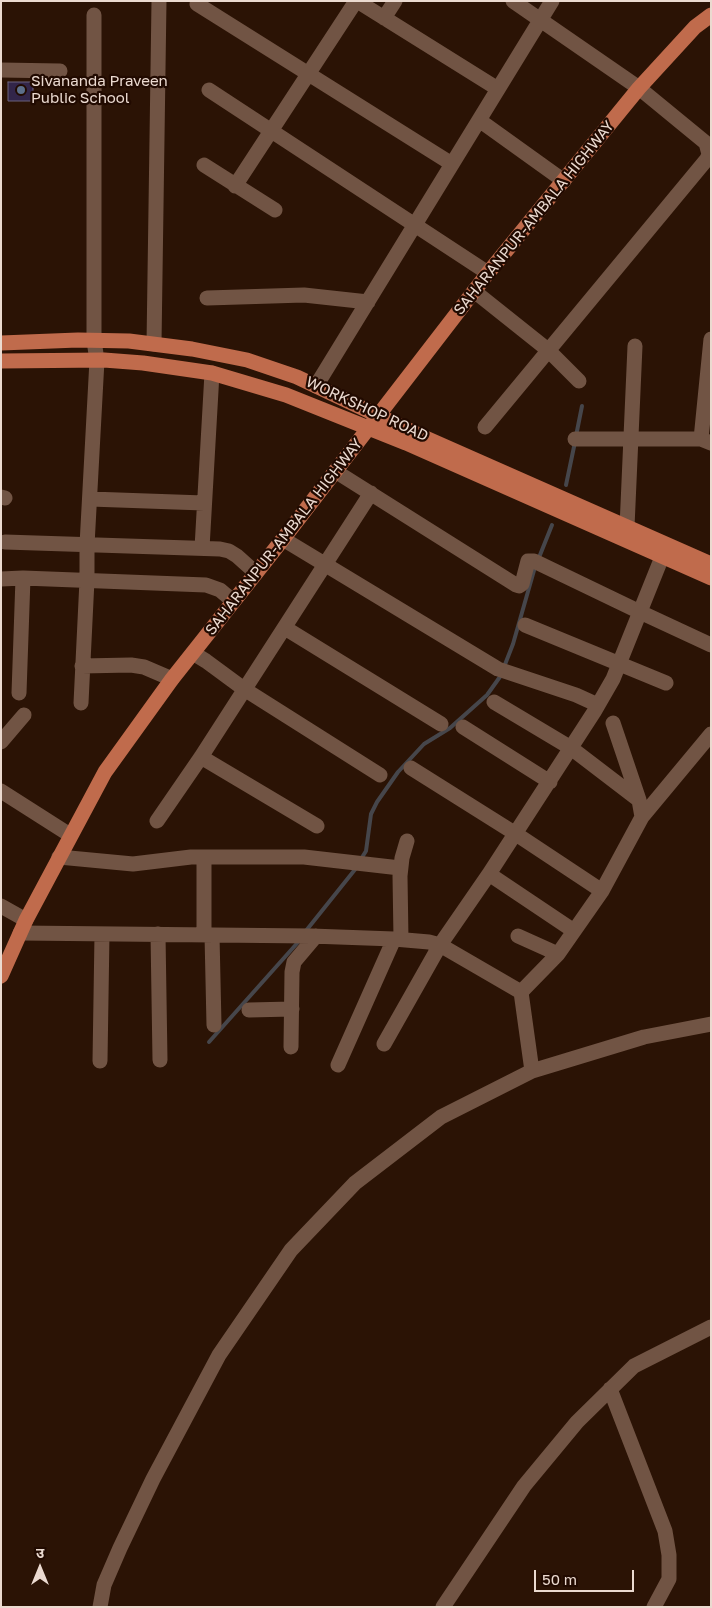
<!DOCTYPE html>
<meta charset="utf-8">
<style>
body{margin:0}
#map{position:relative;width:712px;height:1608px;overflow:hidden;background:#2b1305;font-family:"Golos Text","Noto Sans Devanagari",sans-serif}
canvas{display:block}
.frame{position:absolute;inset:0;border:2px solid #ebdad0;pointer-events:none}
.north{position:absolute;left:15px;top:1543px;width:50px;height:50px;-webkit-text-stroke:4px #210a00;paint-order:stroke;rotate:0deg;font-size:14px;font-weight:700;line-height:20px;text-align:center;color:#ebdad0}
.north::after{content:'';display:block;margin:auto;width:18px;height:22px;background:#ebdad0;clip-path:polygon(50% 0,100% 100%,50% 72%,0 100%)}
.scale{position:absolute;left:534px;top:1570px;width:100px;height:22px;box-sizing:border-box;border:2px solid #ebdad0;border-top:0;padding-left:6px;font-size:15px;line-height:18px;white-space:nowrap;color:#ebdad0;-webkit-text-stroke:4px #210a00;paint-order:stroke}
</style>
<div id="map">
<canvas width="712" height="1608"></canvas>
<div class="frame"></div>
<div class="north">उ</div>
<div class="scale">50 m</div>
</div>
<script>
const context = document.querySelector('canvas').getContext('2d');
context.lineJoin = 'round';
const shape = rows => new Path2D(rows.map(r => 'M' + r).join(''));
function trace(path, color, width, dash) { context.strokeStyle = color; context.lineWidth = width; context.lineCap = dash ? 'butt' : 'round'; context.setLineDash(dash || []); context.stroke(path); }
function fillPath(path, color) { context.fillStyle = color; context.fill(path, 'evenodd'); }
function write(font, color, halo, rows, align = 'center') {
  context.font = font + ' "Golos Text",sans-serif'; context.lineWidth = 4.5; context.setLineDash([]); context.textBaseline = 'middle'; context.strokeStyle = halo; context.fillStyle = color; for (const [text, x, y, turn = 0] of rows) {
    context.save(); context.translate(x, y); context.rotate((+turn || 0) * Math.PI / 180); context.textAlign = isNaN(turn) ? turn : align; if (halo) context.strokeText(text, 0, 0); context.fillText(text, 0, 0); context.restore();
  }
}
const stream = shape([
 [576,436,582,406],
 [566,485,575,442],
 [538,560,552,525],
 [504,667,513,644,535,567],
 [361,859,366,851,371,814,377,802,398,772,424,744,450,728,487,695,502,674],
 [305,932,357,867],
 [209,1042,300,940]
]);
const building = shape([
 [8,82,33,82,33,101,8,101,8,82]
]);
const minor = shape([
 [357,1,498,89],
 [197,4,452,164],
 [384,18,395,1],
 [1,70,60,71],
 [209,90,488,273],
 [479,120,564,181],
 [204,165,275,210],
 [235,186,356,1],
 [474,291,548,350,579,381],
 [207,298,304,295,368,302],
 [154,344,159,1],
 [316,386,552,1],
 [485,427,707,159,709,154,706,143,639,88,513,1],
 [575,439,701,439,711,443],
 [701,439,711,339],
 [335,471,516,585,519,586,522,584,528,561,534,561,640,612,711,645],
 [1,497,5,498],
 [90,499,204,503],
 [627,527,635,346],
 [283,539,498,669,576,695,598,705],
 [5,542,220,549,229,551,237,556,256,573],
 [202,548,212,373],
 [1,579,23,578,206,585,220,590,233,601],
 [525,625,666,683],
 [285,628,441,724],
 [193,653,206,661,244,689,380,775],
 [82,666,131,665,144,667,172,679],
 [19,693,23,578],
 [494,702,571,748,639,800,642,817],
 [81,703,87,580,87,545,97,360,94,341,94,15],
 [613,723,639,800],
 [463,727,550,782],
 [1,742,24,715],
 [201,757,317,826],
 [411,768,516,834,602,891],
 [1,791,70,835],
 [157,821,201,757,371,493],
 [59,857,133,864,191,857,304,857,400,868],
 [204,857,204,935],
 [489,874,574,931],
 [1,906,26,920],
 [20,933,311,936,394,939,429,942,440,945,521,992],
 [158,934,160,1060],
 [212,935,214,1025],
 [518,936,558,954],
 [401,939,400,876,402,858,407,841],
 [521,992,558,954,602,891,642,817,711,734],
 [521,992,532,1071],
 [249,1010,292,1009],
 [384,1044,440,945,489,874,594,712,613,679,662,557],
 [291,1047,292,972,294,962,316,936],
 [100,1061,102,934],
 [338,1065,394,939],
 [610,1389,665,1531,669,1555,669,1579,654,1607],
 [100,1607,104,1585,120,1548,153,1479,219,1355,291,1250,355,1183,441,1117,532,1071,644,1037,711,1024],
 [443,1607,524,1486,577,1422,634,1366,711,1327]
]);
const major = shape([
 [1,343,78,340,129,341,192,349,247,360,297,377,419,435,711,564],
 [1,361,104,360,143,363,212,373,286,395,406,443,711,578],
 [1,976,26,920,105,772,172,679,283,539,488,273,639,88,695,27,711,15]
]);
const markers = [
 [21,90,5,"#5c6f8a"]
];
const poiNames = [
 ["Sivananda Praveen",31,81],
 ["Public School",31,98]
];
const streetNames = [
 ["SAHARANPUR-AMBALA HIGHWAY",534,218,-51],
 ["WORKSHOP ROAD",367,409,25],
 ["SAHARANPUR-AMBALA HIGHWAY",284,537,-52]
];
trace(stream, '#46464b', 4);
fillPath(building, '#322549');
trace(building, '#6b627f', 1);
trace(minor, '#715444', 15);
trace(major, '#c06b4c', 15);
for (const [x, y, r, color] of markers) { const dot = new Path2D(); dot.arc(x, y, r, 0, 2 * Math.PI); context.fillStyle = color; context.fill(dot); trace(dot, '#210a00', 2); }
write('15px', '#ebdad0', '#210a00', poiNames, 'left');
write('15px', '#ebdad0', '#210a00', streetNames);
</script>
